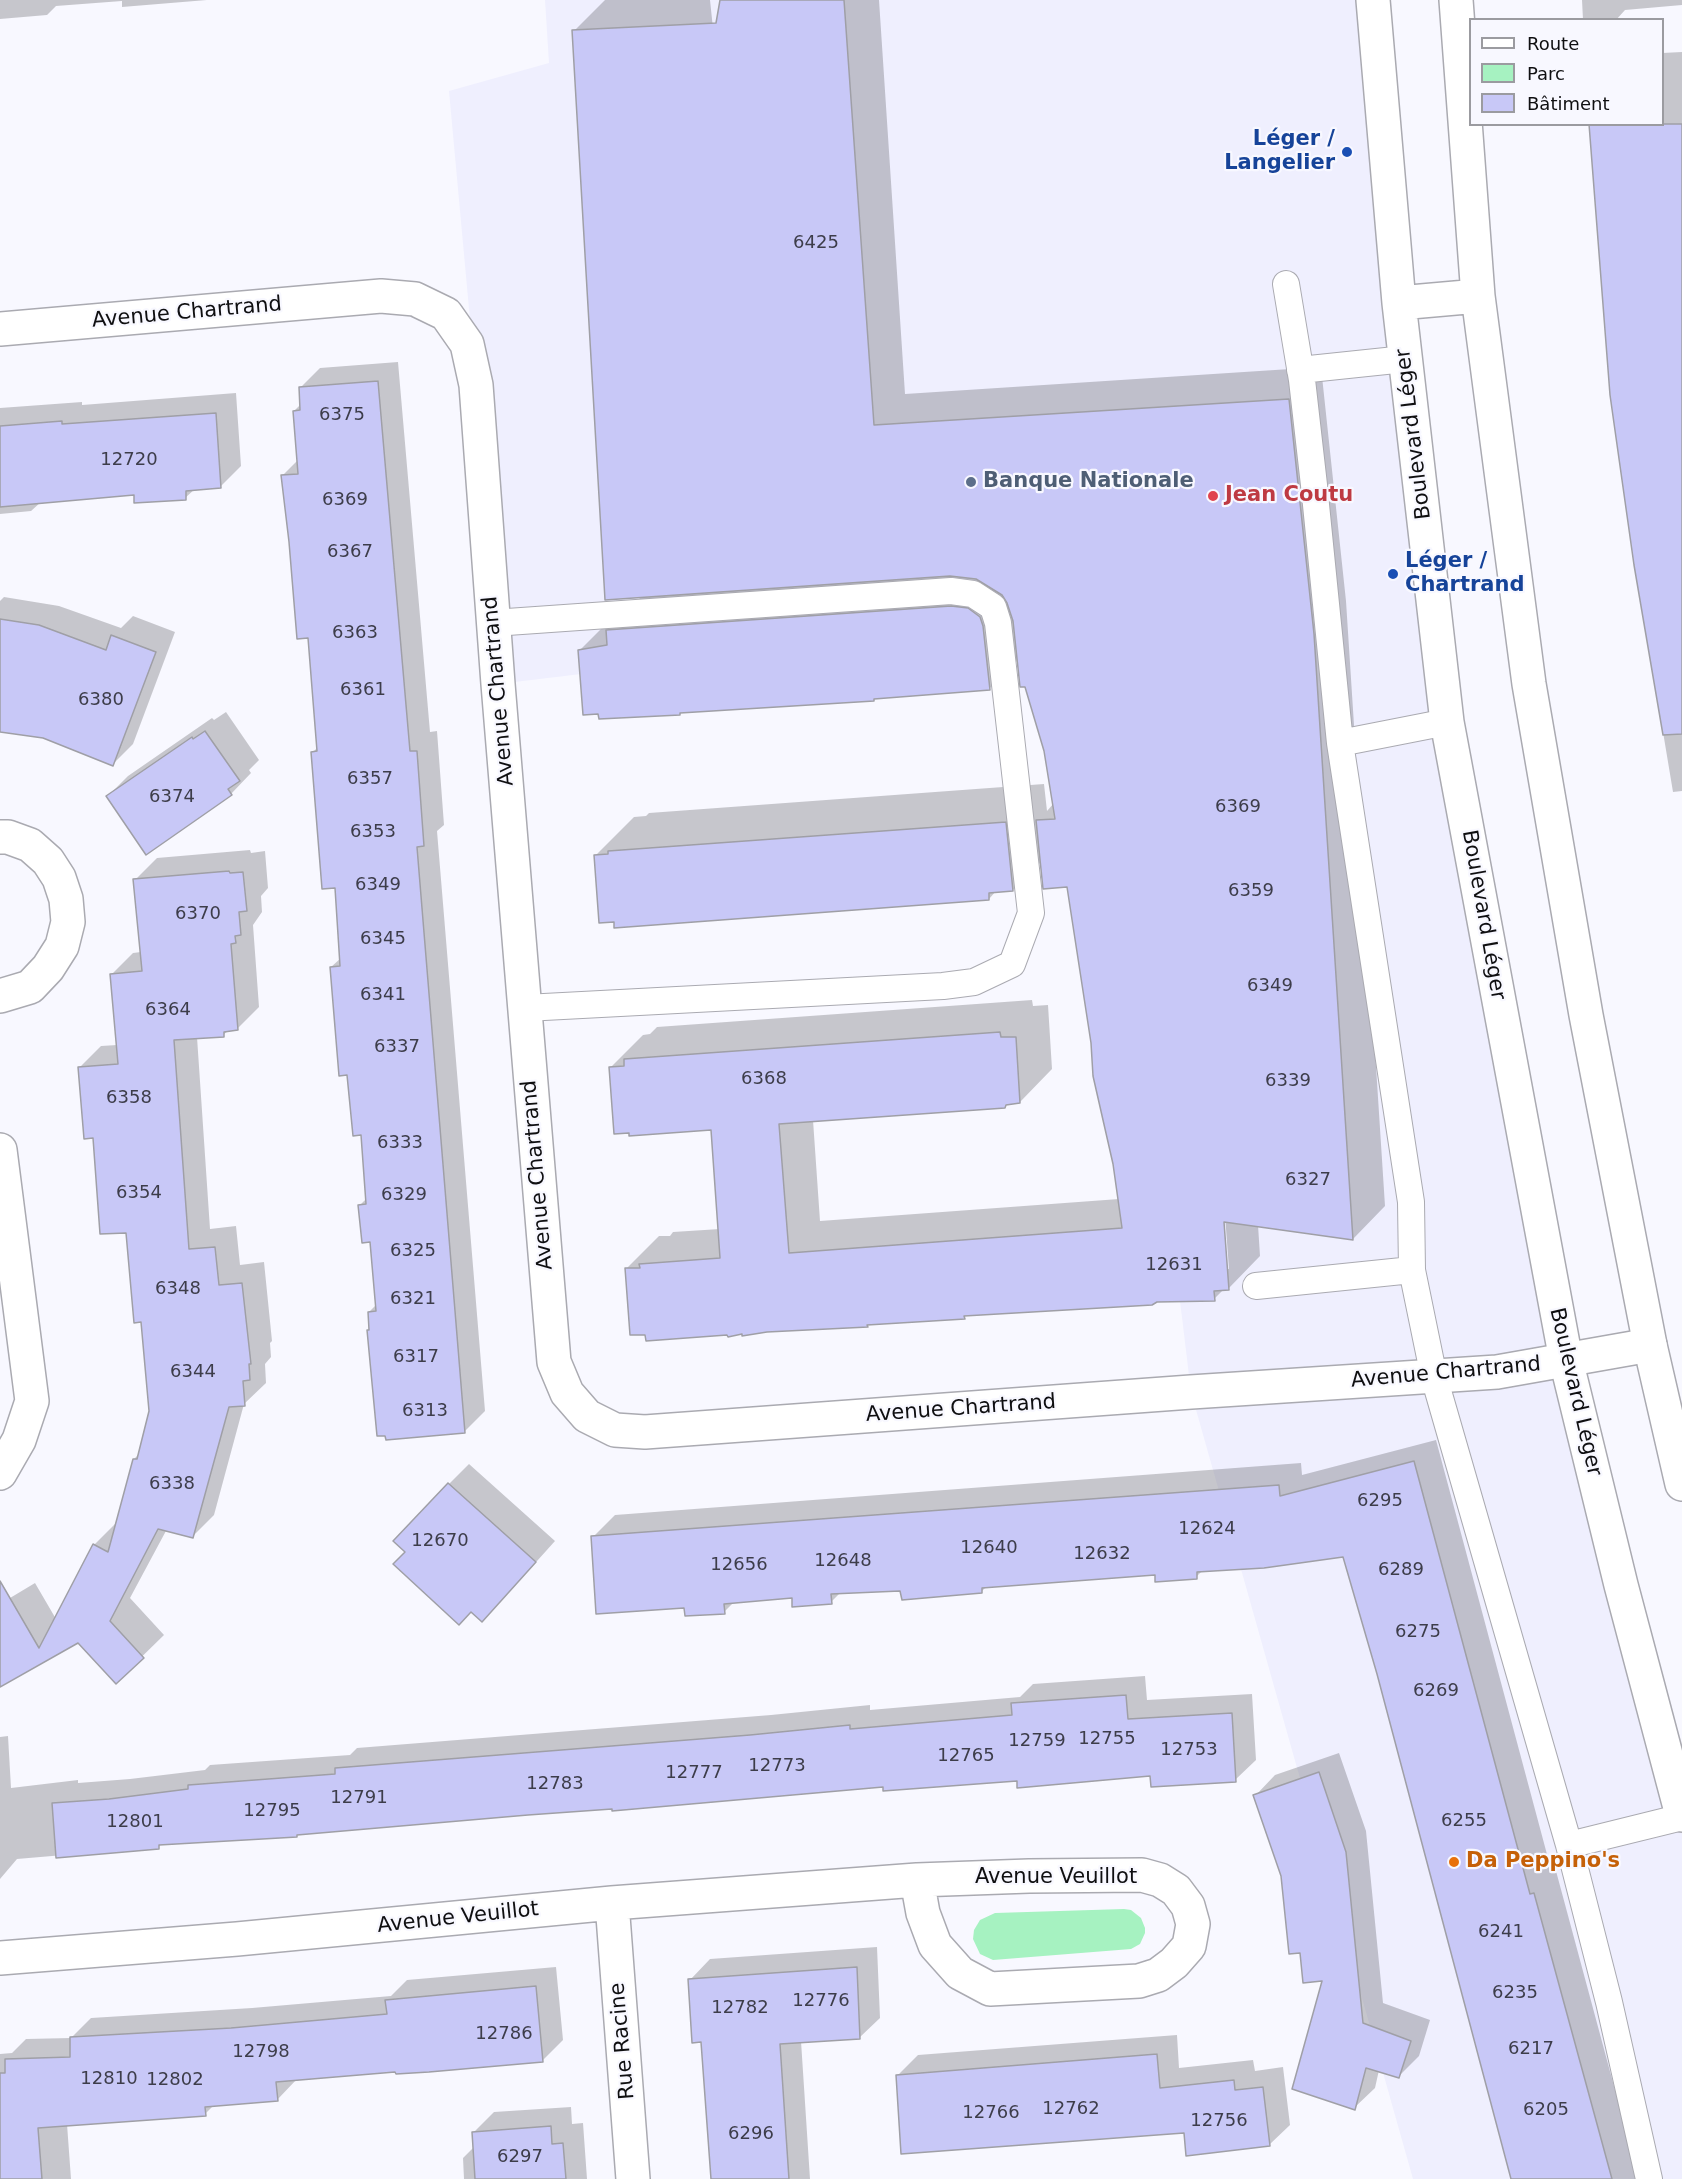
<!DOCTYPE html>
<meta charset="utf-8">
<style>
body{margin:0}
#map{position:relative;width:1682px;height:2179px;overflow:hidden;background:#f8f8ff;font-family:"DejaVu Sans",sans-serif}
canvas{display:block}
.legend{position:absolute;left:1469px;top:18px;width:195px;height:108px;box-sizing:border-box;background:#f8f8ff;border:2px solid #9b9ba0;margin:0;padding:8px 10px;list-style:none;font-size:18px;color:#0f0f11}
.legend li{display:flex;align-items:center;gap:12px;height:30px}
.legend b{width:30px;border:2px solid #9b9ba0}
</style>
<div id="map">
<canvas width="1682" height="2179"></canvas>
<ul class="legend">
<li><b style="height:8px;background:#fff"></b>Route</li>
<li><b style="height:16px;background:#a6f2c1"></b>Parc</li>
<li><b style="height:16px;background:#c8c8f7"></b>Bâtiment</li>
</ul>
</div>
<script>
const context = document.querySelector('canvas').getContext('2d');
context.lineJoin = 'round';
function fillPath(path, color) { context.fillStyle = color; context.fill(path, 'evenodd'); }
const shape = rows => new Path2D(rows.map(r => 'M' + r).join(''));
function trace(path, color, width, dash) { context.strokeStyle = color; context.lineWidth = width; context.lineCap = dash ? 'butt' : 'round'; context.setLineDash(dash || []); context.stroke(path); }
function write(font, color, halo, rows, align = 'center') {
  context.font = font + ' "DejaVu Sans",sans-serif'; context.lineWidth = 4.5; context.setLineDash([]); context.textBaseline = 'middle'; context.strokeStyle = halo; context.fillStyle = color; for (const [text, x, y, turn = 0] of rows) {
    context.save(); context.translate(x, y); context.rotate((+turn || 0) * Math.PI / 180); context.textAlign = isNaN(turn) ? turn : align; if (halo) context.strokeText(text, 0, 0); context.fillText(text, 0, 0); context.restore();
  }
}
const built = shape([
 [545,0,1377,0,1447,722,1566,1360,1682,1793,1682,2179,1413,2179,1191,1392,1097,612,498,684,476,385,449,91,549,63]
]);
const green = shape([
 [1124,1909,1131,1910,1141,1918,1145,1928,1145,1933,1140,1944,1131,1949,993,1960,980,1954,973,1939,974,1930,980,1920,995,1913]
]);
const shadow = shape([
 [0,0,207,0,122,7,122,1,56,6,47,15,0,19],
 [605,0,710,0,714,38,722,0,879,0,905,394,1321,367,1346,601,1385,1206,1353,1239,1258,1225,1260,1256,1228,1289,1224,1289,1214,1299,1156,1301,967,1315,964,1317,870,1323,868,1325,767,1331,627,1268,659,1236,670,1236,673,1232,720,1229,713,1129,611,1067,643,1035,650,1034,657,1027,1032,1000,1033,1006,1048,1005,1052,1069,1020,1102,1008,1103,1005,1106,813,1120,820,1221,1119,1199,1092,1042,1069,885,1042,861,1013,890,996,891,989,899,595,856,634,817,646,816,649,813,1044,784,1047,811,1054,803,1046,751,1019,659,990,688,682,712,680,714,579,651,618,612,628,610,642,596,574,31],
 [1222,1215,1225,1215,1229,1269,1226,1269],
 [1582,0,1682,0,1682,5,1625,10,1616,20,1583,20],
 [1682,52,1682,791,1673,792,1635,564,1662,124,1662,53],
 [398,362,430,732,437,731,444,825,437,831,485,1411,465,1431,371,1328,369,1312,377,1304,371,1241,360,1205,367,1198,363,1134,348,1073,331,967,341,958,336,886,313,752,318,747,309,637,291,542,282,476,298,460,294,411,301,404,300,388,320,368],
 [236,393,241,466,220,487,195,489,185,498,135,493,41,502,31,511,0,514,0,408,82,402,82,405],
 [4,597,59,606,121,628,133,616,175,632,133,744,113,764,44,737,0,730,0,601],
 [226,712,259,760,249,770,251,773,231,794,108,796,128,776,212,718,214,720],
 [250,850,251,853,265,851,268,888,261,896,262,912,253,925,259,1007,237,1029,229,1030,223,1035,197,1037,210,1229,236,1226,240,1265,264,1262,272,1341,270,1343,271,1357,265,1364,266,1383,244,1404,214,1515,193,1536,167,1529,130,1598,164,1635,116,1682,78,1641,0,1685,0,1604,35,1583,56,1619,94,1545,116,1523,134,1459,139,1454,150,1411,142,1320,128,1231,95,1137,79,1068,101,1046,117,1045,111,975,133,953,141,952,135,880,157,858],
 [1436,1440,1552,1873,1556,1871,1639,2179,1513,2179,1378,1673,1344,1555,1203,1570,1196,1577,1156,1573,987,1586,982,1591,901,1590,841,1592,831,1602,793,1597,734,1602,724,1612,686,1607,593,1537,615,1515,1301,1463,1302,1475],
 [469,1464,555,1541,502,1600,471,1610,407,1552,449,1484],
 [1145,1676,1147,1700,1252,1694,1256,1760,1235,1780,1152,1774,884,1785,163,1843,158,1847,17,1859,0,1879,0,1737,8,1736,11,1788,78,1780,78,1783,130,1779,205,1770,210,1765,350,1755,357,1748,771,1715,870,1705,870,1710,1020,1697,1033,1684],
 [1339,1753,1366,1831,1383,2003,1430,2020,1419,2056,1399,2076,1379,2070,1375,2088,1354,2108,1324,1979,1301,1952,1283,1876,1255,1796,1275,1775],
 [877,1947,880,2018,859,2038,801,2041,810,2179,713,2179,702,2041,690,1980,710,1959],
 [556,1967,563,2040,543,2060,297,2079,277,2100,214,2105,205,2114,67,2124,71,2179,0,2179,0,2054,12,2053,26,2039,71,2038,91,2018,252,2008,391,1996,407,1980],
 [1177,2035,1179,2068,1253,2060,1255,2071,1283,2067,1290,2125,1269,2145,898,2075,918,2055],
 [571,2107,572,2124,583,2123,587,2179,464,2179,463,2158,474,2147,474,2132,494,2112]
]);
const building = shape([
 [720,0,844,0,874,425,1289,399,1314,634,1353,1240,1224,1222,1229,1290,1214,1291,1215,1301,1157,1302,1152,1305,964,1316,965,1319,867,1325,868,1327,767,1332,742,1336,742,1334,728,1337,727,1335,646,1341,645,1335,630,1335,625,1268,640,1268,639,1264,720,1258,711,1130,629,1136,629,1133,614,1134,609,1067,624,1066,624,1059,1000,1032,1001,1037,1016,1037,1020,1103,1006,1105,1005,1108,779,1124,789,1253,1122,1228,1113,1164,1093,1076,1091,1043,1067,887,1043,889,1036,820,1055,819,1044,751,1025,687,1020,687,1013,621,1007,603,1002,595,976,579,950,576,605,600,572,30,716,23,720,0],
 [1589,124,1682,124,1682,734,1663,735,1634,565,1610,395,1589,124],
 [378,381,410,751,417,751,424,846,417,847,465,1433,386,1440,385,1436,377,1436,367,1330,369,1330,368,1312,376,1311,370,1242,362,1243,358,1205,366,1204,361,1135,353,1136,347,1075,339,1076,330,967,340,966,335,888,322,889,311,752,317,751,308,638,297,639,289,542,281,475,298,474,293,411,300,410,299,387,378,381],
 [216,413,221,488,186,491,186,500,134,503,134,495,0,507,0,426,62,421,62,424,216,413],
 [951,606,968,608,980,617,983,626,990,690,874,699,874,701,680,713,680,715,599,719,598,714,583,715,578,650,607,645,606,630,951,606],
 [0,619,39,625,106,650,111,635,156,652,113,766,43,738,0,732,0,619],
 [205,731,240,781,228,789,232,795,146,855,106,796,192,737,193,739,205,731],
 [1006,822,1013,891,989,893,989,900,614,928,614,922,599,923,594,855,608,854,608,851,1006,822],
 [229,871,230,873,243,872,247,911,239,912,241,935,235,936,236,943,231,944,238,1030,224,1032,224,1037,174,1040,189,1249,215,1247,219,1285,242,1283,251,1364,249,1364,250,1380,243,1381,245,1406,229,1407,193,1538,158,1529,110,1621,144,1658,116,1684,78,1643,0,1687,0,1581,39,1648,93,1544,108,1552,133,1459,137,1459,149,1411,141,1322,134,1323,126,1233,100,1234,93,1138,84,1139,78,1067,118,1064,110,974,142,971,133,879,229,871],
 [1414,1461,1530,1894,1534,1893,1612,2179,1511,2179,1377,1674,1343,1557,1264,1568,1197,1572,1197,1579,1155,1582,1155,1575,982,1588,982,1593,902,1600,900,1591,831,1594,832,1604,792,1607,792,1598,724,1604,725,1614,685,1616,684,1608,596,1614,591,1536,1279,1485,1280,1496,1414,1461],
 [448,1483,536,1562,482,1622,471,1612,459,1625,393,1564,405,1552,393,1541,448,1483],
 [1126,1695,1128,1719,1232,1713,1236,1782,1151,1787,1150,1776,1017,1788,1017,1781,883,1791,883,1787,612,1811,612,1809,528,1815,297,1835,297,1837,159,1845,159,1849,56,1858,52,1803,109,1799,188,1789,188,1785,335,1774,335,1768,750,1735,850,1725,850,1729,1012,1715,1011,1703,1126,1695],
 [1319,1772,1346,1852,1363,2023,1411,2041,1399,2078,1366,2068,1355,2110,1292,2089,1322,1981,1303,1983,1300,1953,1289,1954,1281,1876,1253,1795,1319,1772],
 [857,1967,860,2039,780,2044,789,2179,711,2179,701,2042,692,2043,688,1979,857,1967],
 [536,1986,543,2062,429,2072,396,2074,395,2072,276,2082,278,2101,205,2107,206,2116,38,2128,42,2179,0,2179,0,2073,5,2073,5,2059,70,2057,70,2037,231,2028,387,2014,385,2000,536,1986],
 [1157,2054,1160,2088,1234,2080,1235,2090,1263,2087,1270,2146,1186,2156,1184,2133,901,2154,896,2075,1157,2054],
 [551,2126,552,2144,563,2143,566,2179,475,2179,472,2132,551,2126]
]);
const service = shape([
 [1286,284,1302,380,1314,485,1340,743,1447,722],
 [1300,370,1405,359],
 [493,623,951,591,973,594,993,607,998,623,1031,913,1012,964,974,982,943,986,525,1008],
 [1340,743,1411,1202,1412,1270,1434,1377,1569,1845,1609,2002,1649,2179],
 [1256,1286,1412,1270],
 [1569,1845,1682,1817]
]);
const minor = shape([
 [0,329,381,296,415,299,446,314,467,344,476,385,498,684,554,1362,567,1393,587,1416,615,1430,645,1432,1191,1392,1497,1372,1650,1345],
 [0,837,8,837,30,845,48,861,59,878,66,899,68,922,62,946,48,968,30,987,0,996],
 [0,1150,32,1401,19,1440,0,1473],
 [612,1903,633,2179],
 [0,1958,237,1939,612,1903,917,1880,1029,1876,1142,1875,1160,1880,1176,1890,1188,1906,1193,1924,1189,1946,1174,1963,1158,1975,1139,1981,990,1989,960,1973,935,1945,923,1913,917,1880]
]);
const secondary = shape([
 [1373,0,1399,303,1447,722,1566,1360,1621,1585,1682,1815],
 [1456,0,1478,296,1529,684,1586,1015,1650,1345,1682,1484],
 [1399,303,1478,296]
]);
const markers = [
 [1347,152,6,"#1a4fb4"],
 [971,482,6,"#5c6f8a"],
 [1213,496,6,"#e0444e"],
 [1393,574,6,"#1a4fb4"],
 [1454,1862,6,"#e8710a"]
];
const numberNames = [
 ["6425",816,243],
 ["6375",342,415],
 ["12720",129,460],
 ["6369",345,500],
 ["6367",350,552],
 ["6363",355,633],
 ["6361",363,690],
 ["6380",101,700],
 ["6357",370,779],
 ["6374",172,797],
 ["6369",1238,807],
 ["6353",373,832],
 ["6349",378,885],
 ["6359",1251,891],
 ["6370",198,914],
 ["6345",383,939],
 ["6349",1270,986],
 ["6341",383,995],
 ["6364",168,1010],
 ["6337",397,1047],
 ["6368",764,1079],
 ["6339",1288,1081],
 ["6358",129,1098],
 ["6333",400,1143],
 ["6327",1308,1180],
 ["6354",139,1193],
 ["6329",404,1195],
 ["6325",413,1251],
 ["12631",1174,1265],
 ["6348",178,1289],
 ["6321",413,1299],
 ["6317",416,1357],
 ["6344",193,1372],
 ["6313",425,1411],
 ["6338",172,1484],
 ["6295",1380,1501],
 ["12624",1207,1529],
 ["12670",440,1541],
 ["12640",989,1548],
 ["12632",1102,1554],
 ["12648",843,1561],
 ["12656",739,1565],
 ["6289",1401,1570],
 ["6275",1418,1632],
 ["6269",1436,1691],
 ["12755",1107,1739],
 ["12759",1037,1741],
 ["12753",1189,1750],
 ["12765",966,1756],
 ["12773",777,1766],
 ["12777",694,1773],
 ["12783",555,1784],
 ["12791",359,1798],
 ["12795",272,1811],
 ["6255",1464,1821],
 ["12801",135,1822],
 ["6241",1501,1932],
 ["6235",1515,1993],
 ["12776",821,2001],
 ["12782",740,2008],
 ["12786",504,2034],
 ["6217",1531,2049],
 ["12798",261,2052],
 ["12810",109,2079],
 ["12802",175,2080],
 ["12762",1071,2109],
 ["6205",1546,2110],
 ["12766",991,2113],
 ["12756",1219,2121],
 ["6296",751,2134],
 ["6297",520,2157]
];
const transitNames = [
 ["Léger /",1335,140],
 ["Langelier",1335,164],
 ["Léger /",1405,562,"left"],
 ["Chartrand",1405,586,"left"]
];
const streetNames = [
 ["Avenue Chartrand",187,313,-5],
 ["Boulevard Léger",1414,434,-97],
 ["Avenue Chartrand",499,691,-95],
 ["Boulevard Léger",1483,915,80],
 ["Avenue Chartrand",538,1175,-95],
 ["Avenue Chartrand",1446,1373,-5],
 ["Boulevard Léger",1575,1392,77],
 ["Avenue Chartrand",961,1409,-4],
 ["Avenue Veuillot",1056,1878],
 ["Avenue Veuillot",458,1918,-6],
 ["Rue Racine",623,2041,-95]
];
const serviceNames = [
 ["Banque Nationale",983,482]
];
const healthNames = [
 ["Jean Coutu",1225,496]
];
const foodNames = [
 ["Da Peppino's",1466,1862]
];
fillPath(built, '#efeffe');
fillPath(green, '#a6f2c1');
fillPath(shadow, '#0003');
fillPath(building, '#c8c8f7');
trace(building, '#9f9fa6', 1.5);
trace(service, '#aaaab1', 28);
trace(minor, '#aaaab1', 36);
trace(secondary, '#aaaab1', 36);
trace(service, '#fff', 26);
trace(minor, '#fff', 33);
trace(secondary, '#fff', 33);
for (const [x, y, r, color] of markers) { const dot = new Path2D(); dot.arc(x, y, r, 0, 2 * Math.PI); context.fillStyle = color; context.fill(dot); trace(dot, '#f8f8ff', 2); }
write('18px', '#3d3d4a', null, numberNames);
write('bold 21px', '#164399', '#f8f8ff', transitNames, 'right');
write('21px', '#0f0f11', '#f8f8ff', streetNames);
write('bold 21px', '#4e5e75', '#f8f8ff', serviceNames, 'left');
write('bold 21px', '#be3a42', '#f8f8ff', healthNames, 'left');
write('bold 21px', '#c56008', '#f8f8ff', foodNames, 'left');
</script>
